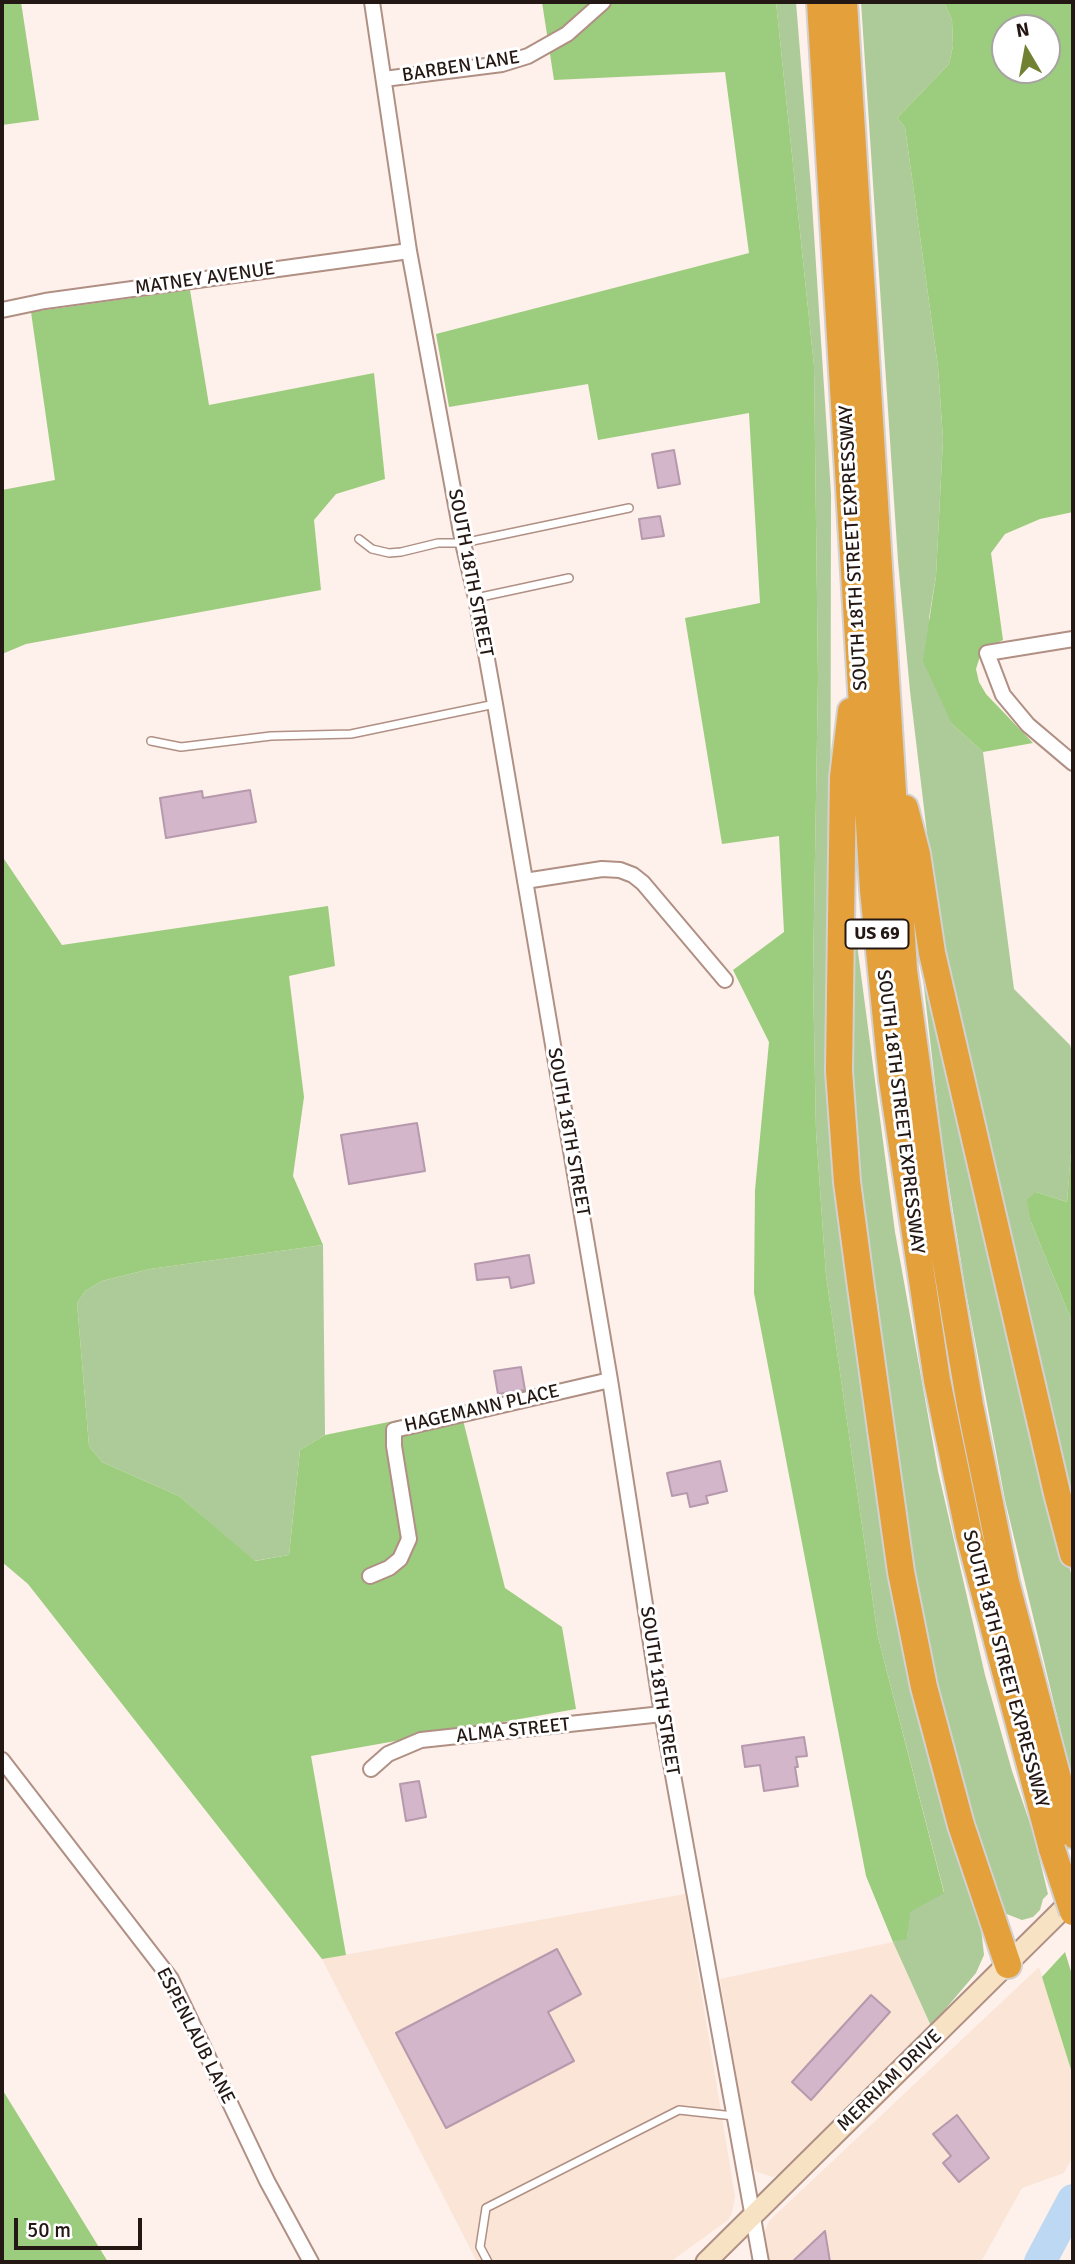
<!DOCTYPE html>
<style>
body{margin:0}
#map{position:relative;width:1075px;height:2264px;overflow:hidden;background:#fef0eb;font-family:Signika,sans-serif}
canvas{display:block}
.frame{position:absolute;inset:0;border:4px solid #241814;pointer-events:none}
.north{position:absolute;left:991px;top:14px;width:70px;height:70px;box-sizing:border-box;background:#fff;border:2px solid #a7a3a1;border-radius:50%;rotate:350deg;font-size:19px;font-weight:700;line-height:28px;text-align:center;color:#241814}
.north::after{content:'';display:block;margin:auto;width:24px;height:32px;background:#708232;clip-path:polygon(50% 0,100% 100%,50% 72%,0 100%)}
.scale{position:absolute;left:14px;top:2218px;width:128px;height:32px;box-sizing:border-box;border:4px solid #241814;border-top:0;padding-left:9px;font-size:21px;line-height:24px;white-space:nowrap;color:#241814;-webkit-text-stroke:5px #fff;paint-order:stroke}
</style>
<div id="map">
<canvas width="1075" height="2264"></canvas>
<div class="frame"></div>
<div class="north">N</div>
<div class="scale">50 m</div>
</div>
<script>
const context = document.querySelector('canvas').getContext('2d');
context.lineJoin = 'round';
function fillPath(path, color) { context.fillStyle = color; context.fill(path, 'evenodd'); }
const shape = rows => new Path2D(rows.map(r => 'M' + r).join(''));
function trace(path, color, width, dash) { context.strokeStyle = color; context.lineWidth = width; context.lineCap = dash ? 'butt' : 'round'; context.setLineDash(dash || []); context.stroke(path); }
function write(font, color, halo, rows, align = 'center') {
  context.font = font + ' Signika,sans-serif'; context.lineWidth = 6; context.setLineDash([]); context.textBaseline = 'middle'; context.strokeStyle = halo; context.fillStyle = color; for (const [text, x, y, turn = 0] of rows) {
    context.save(); context.translate(x, y); context.rotate((+turn || 0) * Math.PI / 180); context.textAlign = isNaN(turn) ? turn : align; if (halo) context.strokeText(text, 0, 0); context.fillText(text, 0, 0); context.restore();
  }
}
const commercial = shape([
 [685,1894,735,2196,732,2213,728,2220,670,2262,477,2262,322,1959],
 [893,1942,931,2026,780,2174,773,2177,757,2172,751,2163,720,1979],
 [1039,1967,1073,2076,1073,2156,1064,2173,1022,2188,981,2262,765,2262,763,2235,769,2221]
]);
const green = shape([
 [776,2,796,2,811,188,831,494,830,1080,842,1241,982,1936,984,1955,976,1973,931,2026,893,1942,907,1938,909,1912,944,1892,878,1637,826,1275,816,1132,813,975,818,678,814,366],
 [861,2,944,2,952,20,953,46,949,64,897,118,905,127,938,367,943,439,936,576,929,618,952,724,983,752,1014,989,1070,1045,1073,1055,1073,1127,1067,1202,1036,1192,1031,1222,1073,1324,1073,1402,1071,1405,1073,1502,973,1080,946,955,928,842,910,691,898,561],
 [853,914,895,1232,938,1471,985,1675,1012,1771,1033,1832,1048,1894,1043,1899,1040,1910,1033,1917,1022,1920,1004,1913,944,1732,907,1550,847,1093],
 [931,977,1073,1582,1073,1782,1005,1500,965,1287,941,1136,923,978],
 [323,1245,325,1435,300,1450,289,1555,254,1561,179,1496,102,1462,89,1446,77,1303,85,1291,102,1281,150,1269]
]);
const forest = shape([
 [2,2,21,2,39,120,2,125],
 [542,2,776,2,814,366,818,678,813,975,816,1132,826,1275,878,1637,944,1893,910,1912,907,1939,893,1942,866,1876,754,1293,755,1190,769,1042,733,970,784,932,779,836,722,844,685,618,760,603,749,413,598,440,588,384,449,407,436,334,749,253,725,72,554,80],
 [944,2,1073,2,1073,512,1040,519,1005,534,991,553,1003,640,982,650,976,669,979,682,986,694,1033,743,983,752,952,724,923,661,936,576,943,439,938,367,905,127,897,118,949,64,953,46,952,20],
 [1005,28,1047,28,1047,70,1005,70],
 [190,290,209,405,374,373,385,479,336,494,314,520,321,590,26,644,2,654,2,490,55,480,31,312],
 [2,856,62,945,328,906,335,966,289,976,304,1097,293,1176,323,1245,150,1269,102,1281,85,1291,77,1303,89,1446,102,1462,179,1496,255,1561,289,1555,300,1450,325,1435,457,1408,463,1420,505,1588,562,1627,576,1709,311,1756,346,1955,322,1959,28,1584,2,1562],
 [1073,1127,1073,1324,1031,1222,1027,1200,1036,1192,1067,1202],
 [1065,1952,1073,1978,1073,2076,1042,1977],
 [2,2089,108,2262,2,2262]
]);
const river = shape([
 [1040,2262,1073,2200]
]);
const building = shape([
 [674,450,680,484,658,488,652,454,674,450],
 [660,516,664,536,642,539,639,519,660,516],
 [250,790,256,822,166,838,160,798,202,791,203,798,250,790],
 [417,1123,425,1171,349,1184,341,1135,417,1123],
 [529,1255,534,1283,511,1288,509,1277,477,1280,475,1264,529,1255],
 [521,1367,525,1390,498,1394,494,1371,521,1367],
 [720,1461,727,1491,706,1496,708,1503,690,1507,687,1493,672,1496,667,1473,720,1461],
 [804,1737,807,1756,796,1757,798,1767,795,1767,798,1786,764,1791,760,1765,745,1767,742,1746,804,1737],
 [419,1781,426,1817,406,1821,400,1784,419,1781],
 [557,1949,581,1994,548,2012,574,2061,446,2128,396,2033,557,1949],
 [871,1995,890,2012,811,2100,792,2082,871,1995],
 [957,2115,989,2158,959,2182,943,2163,951,2156,933,2134,957,2115],
 [825,2231,830,2262,792,2262,825,2231]
]);
const service = shape([
 [359,539,372,549,389,553,401,552,438,543,463,543,629,508],
 [476,598,569,578],
 [151,741,181,747,271,736,351,734,495,704],
 [488,2262,480,2247,486,2208,679,2110,734,2116]
]);
const minor = shape([
 [372,2,409,251,463,543,476,598,495,704,610,1380,662,1714,761,2262],
 [384,79,502,64,528,56,567,34,603,2],
 [2,310,45,301,409,251],
 [1073,639,987,653,1003,695,1028,725,1073,763],
 [525,881,602,869,620,870,633,875,643,883,725,980],
 [370,1576,389,1568,400,1559,409,1539,394,1446,394,1430,610,1380],
 [2,1760,171,1979,267,2181,311,2262],
 [371,1769,388,1754,421,1740,662,1714]
]);
const secondary = shape([
 [706,2262,1073,1899]
]);
const motorway = shape([
 [820,2,873,890,892,1080,937,1380,969,1535,1052,1849],
 [844,2,904,970,937,1210,970,1405,1006,1582,1073,1835],
 [851,711,843,777,839,1071,847,1182,860,1280,901,1572,924,1687,961,1825,1008,1965],
 [905,808,917,854,932,953,1057,1493,1073,1554]
]);
const motorwayBridge = shape([
 [1052,1849,1073,1912]
]);
const shields = [
 [877,934,63]
];
const shieldNames = [
 ["US 69",877,934]
];
const streetNames = [
 ["BARBEN LANE",461,67,-9],
 ["MATNEY AVENUE",205,279,-8],
 ["SOUTH 18TH STREET EXPRESSWAY",854,548,-93],
 ["SOUTH 18TH STREET",470,573,79],
 ["SOUTH 18TH STREET EXPRESSWAY",900,1112,83],
 ["SOUTH 18TH STREET",568,1132,80],
 ["HAGEMANN PLACE",482,1409,-13],
 ["SOUTH 18TH STREET EXPRESSWAY",1005,1669,75],
 ["SOUTH 18TH STREET",659,1691,81],
 ["ALMA STREET",513,1731,-6],
 ["ESPENLAUB LANE",195,2036,63],
 ["MERRIAM DRIVE",890,2081,-44]
];
fillPath(commercial, '#fae5d7');
fillPath(green, '#accb98');
fillPath(forest, '#9ccc7d');
trace(river, '#bcd8f2', 32);
fillPath(building, '#d4b6ca');
trace(building, '#b699ac', 2);
trace(service, '#b09084', 10);
trace(minor, '#b09084', 18);
trace(secondary, '#b09084', 23);
trace(motorway, '#d3d1d0', 30);
trace(service, '#fff', 7);
trace(minor, '#fff', 14);
trace(secondary, '#f7e2c4', 19);
trace(motorway, '#e4a03a', 26);
trace(motorwayBridge, '#d3d1d0', 30, []);
trace(motorwayBridge, '#e4a03a', 26);
for (const [x, y, w] of shields) { const box = new Path2D(); box.roundRect(x - w / 2, y - 14.5, w, 29, 5); context.fillStyle = '#fff'; context.fill(box); trace(box, '#241814', 2); }
write('bold 18px', '#241814', null, shieldNames);
write('19px', '#241814', '#fff', streetNames);
</script>
